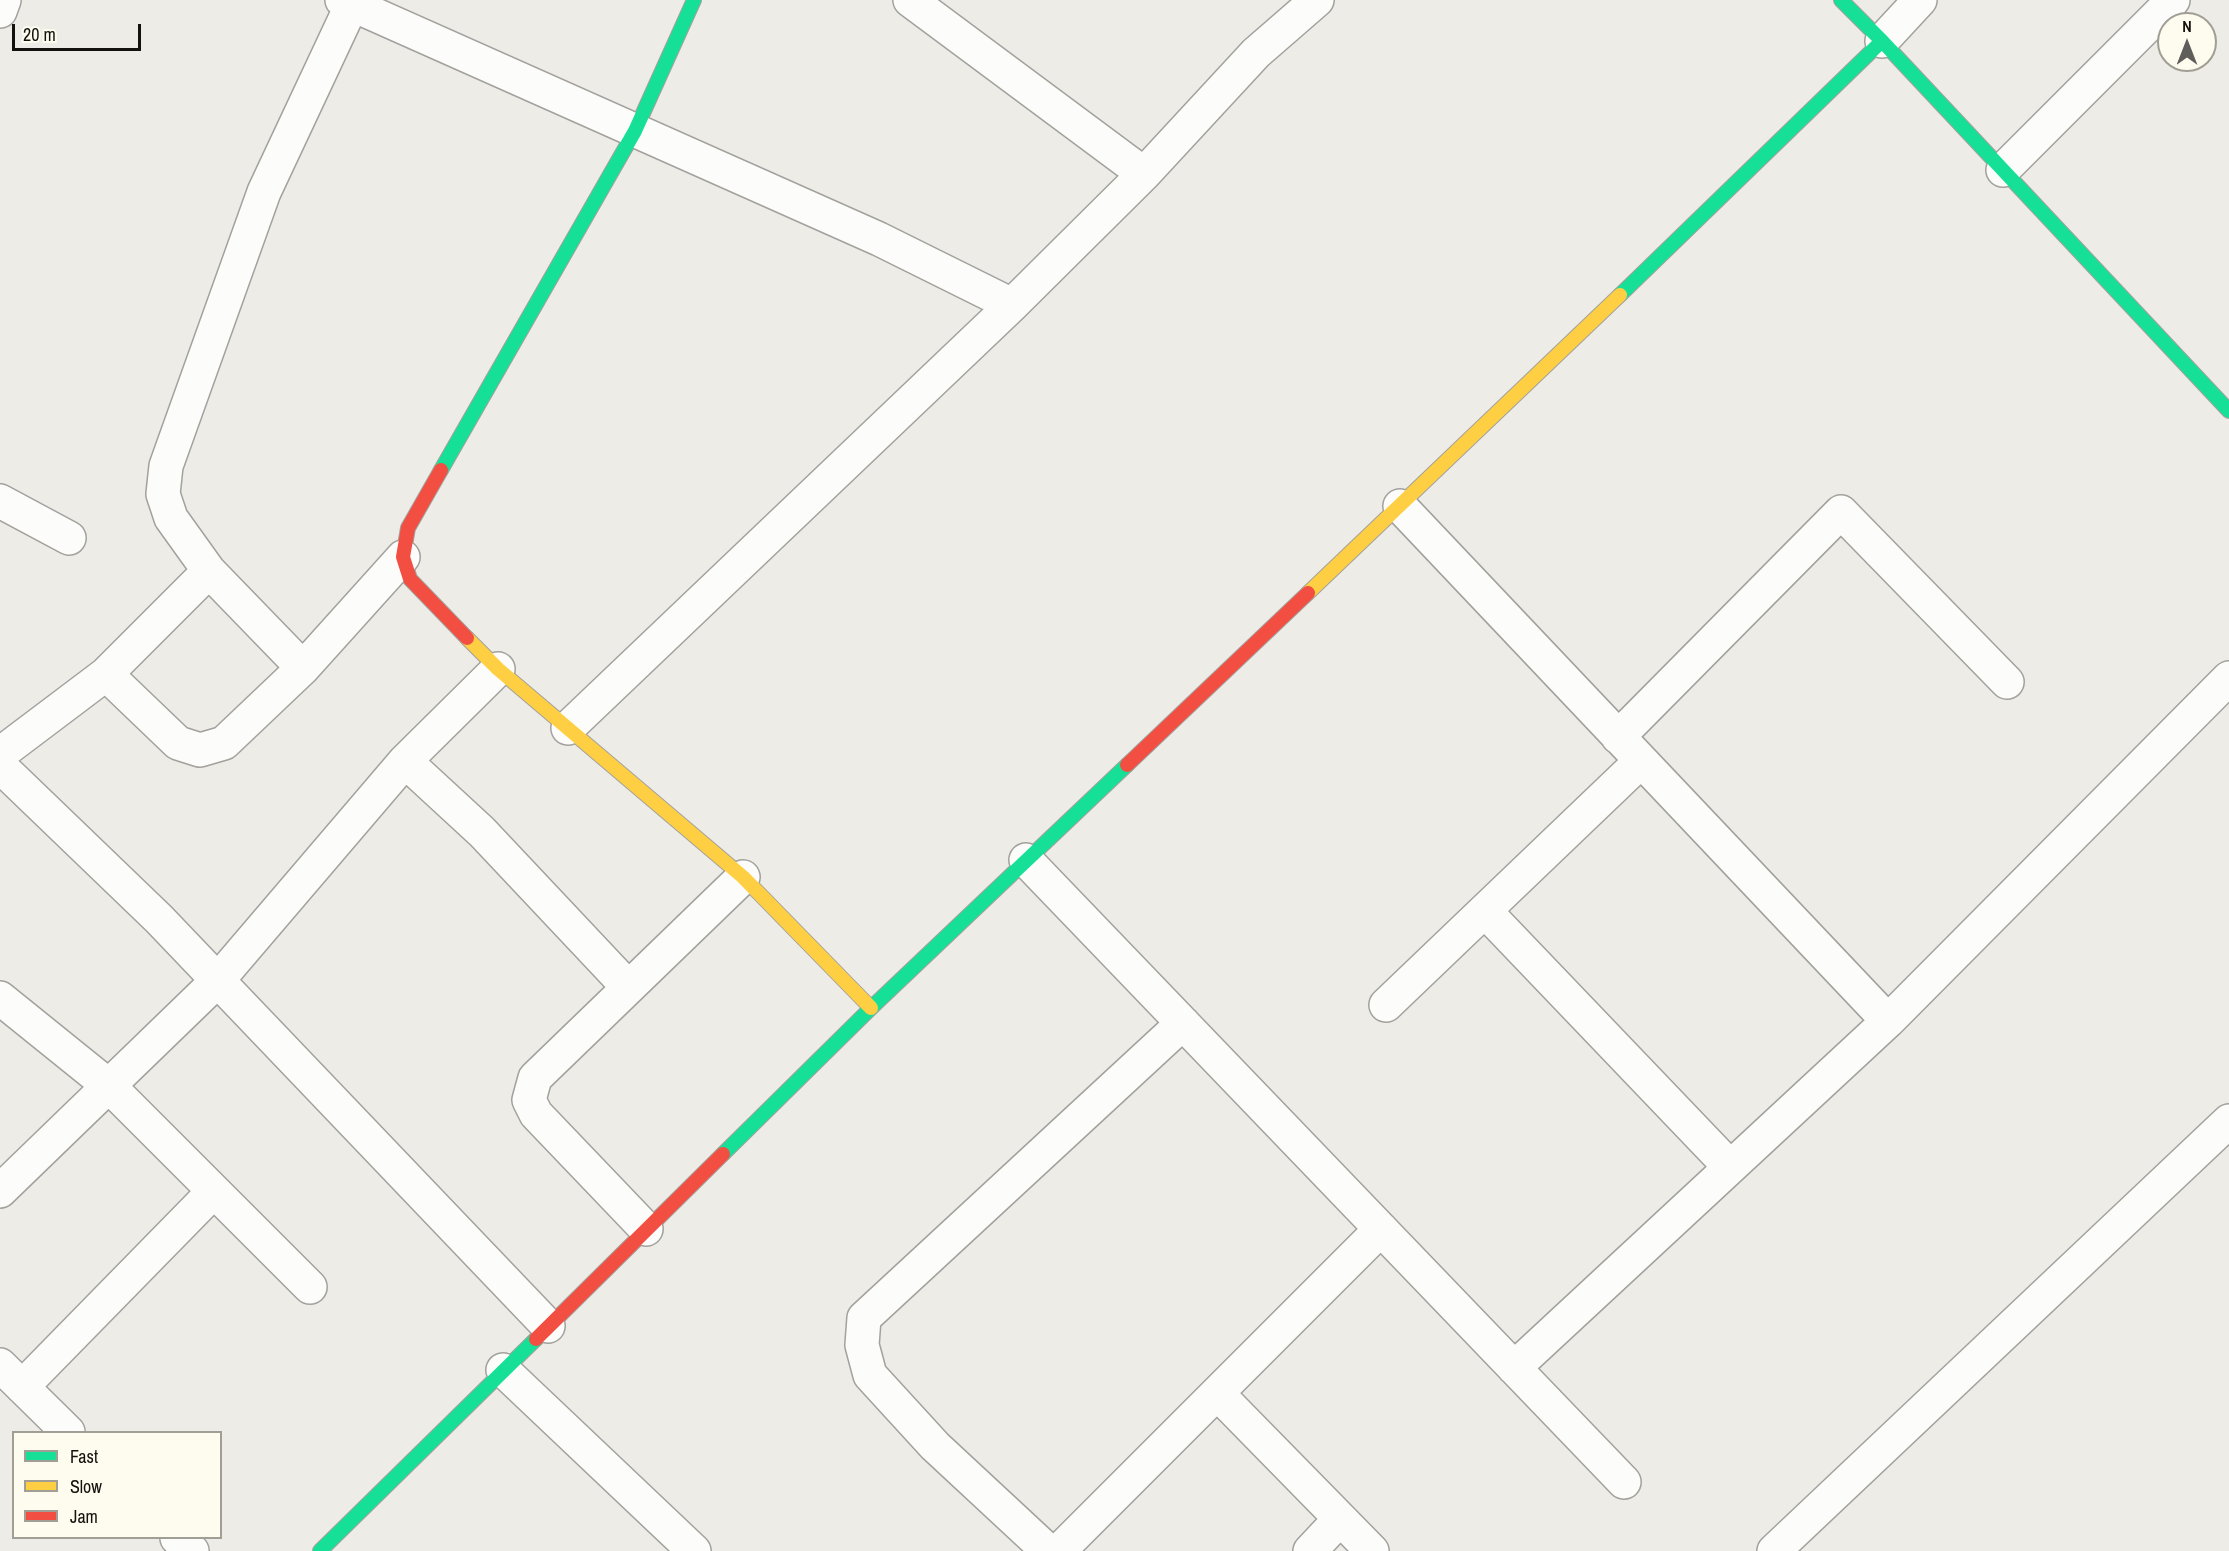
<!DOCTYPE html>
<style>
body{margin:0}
#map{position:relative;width:2229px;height:1551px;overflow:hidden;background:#eeece6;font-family:"Archivo Narrow",sans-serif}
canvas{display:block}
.legend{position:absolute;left:12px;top:1431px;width:210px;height:108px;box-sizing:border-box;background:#fefbef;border:2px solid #a09e95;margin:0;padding:8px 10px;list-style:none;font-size:18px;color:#13120e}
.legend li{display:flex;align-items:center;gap:12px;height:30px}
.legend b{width:30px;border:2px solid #a09e95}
.north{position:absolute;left:2157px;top:12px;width:60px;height:60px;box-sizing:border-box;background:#fefbef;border:2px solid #a09e95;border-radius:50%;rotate:0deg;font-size:16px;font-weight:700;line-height:24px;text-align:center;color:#13120e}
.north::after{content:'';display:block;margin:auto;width:21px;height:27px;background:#605e5a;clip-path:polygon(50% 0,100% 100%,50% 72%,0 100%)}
.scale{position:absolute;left:12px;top:24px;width:129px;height:27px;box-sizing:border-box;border:3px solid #13120e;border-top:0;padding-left:8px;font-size:18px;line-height:21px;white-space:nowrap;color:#13120e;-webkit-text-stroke:4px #fefbef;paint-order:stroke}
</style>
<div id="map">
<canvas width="2229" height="1551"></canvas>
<ul class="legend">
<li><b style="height:8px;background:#16e098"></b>Fast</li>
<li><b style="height:8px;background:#ffcf43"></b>Slow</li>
<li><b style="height:8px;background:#f24e42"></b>Jam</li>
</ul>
<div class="north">N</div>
<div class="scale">20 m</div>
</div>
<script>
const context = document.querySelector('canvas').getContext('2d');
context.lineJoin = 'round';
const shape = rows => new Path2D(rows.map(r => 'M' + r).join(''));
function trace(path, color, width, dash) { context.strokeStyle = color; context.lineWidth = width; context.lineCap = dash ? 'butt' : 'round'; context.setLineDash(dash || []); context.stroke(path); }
const street = shape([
 [342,0,879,239,1012,305],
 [910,0,1144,174],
 [0,11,4,0],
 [1882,41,1920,0],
 [2003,170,2173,0],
 [0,501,69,538],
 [1400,506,1888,1021],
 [303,668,209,571,171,518,163,494,166,466,264,192,354,0],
 [106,674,178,743,200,750,224,743,303,668,403,557],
 [568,728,1012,305,1144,174,1256,53,1317,0],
 [1618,737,1841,512,2007,682],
 [0,754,106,674,209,571],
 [405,761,482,832,628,987],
 [0,766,159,919,548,1326],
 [1026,860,1624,1482],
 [1485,911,1730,1167],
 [0,998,109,1086,310,1287],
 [1386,1005,1641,761],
 [0,1191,218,980,405,761,498,669],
 [646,1229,536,1114,529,1100,535,1078,743,877],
 [0,1365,68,1432],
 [1514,1368,1888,1021,2229,678],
 [503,1370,694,1551],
 [22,1387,214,1191],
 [1217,1393,1372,1551],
 [177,1538,192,1551],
 [1048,1551,935,1446,870,1375,862,1345,864,1318,1183,1023],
 [1059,1551,1381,1229],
 [1310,1551,1340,1519],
 [1774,1551,2229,1121]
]);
const fast = shape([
 [1841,0,1882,41,2229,411],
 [1620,295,1882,41],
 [441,470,635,131,694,0],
 [723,1154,871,1008,1127,765],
 [320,1551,536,1339]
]);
const slow = shape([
 [1308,593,1620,295],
 [467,638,498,669,743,877,871,1008]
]);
const jam = shape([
 [441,470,408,528,403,557,410,579,467,638],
 [1127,765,1308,593],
 [536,1339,723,1154]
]);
trace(street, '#a3a19d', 36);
trace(fast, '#a3a19d', 16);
trace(slow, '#a3a19d', 16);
trace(jam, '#a3a19d', 16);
trace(street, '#fcfcfb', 33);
trace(fast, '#16e098', 14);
trace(slow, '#ffcf43', 14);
trace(jam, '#f24e42', 14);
</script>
